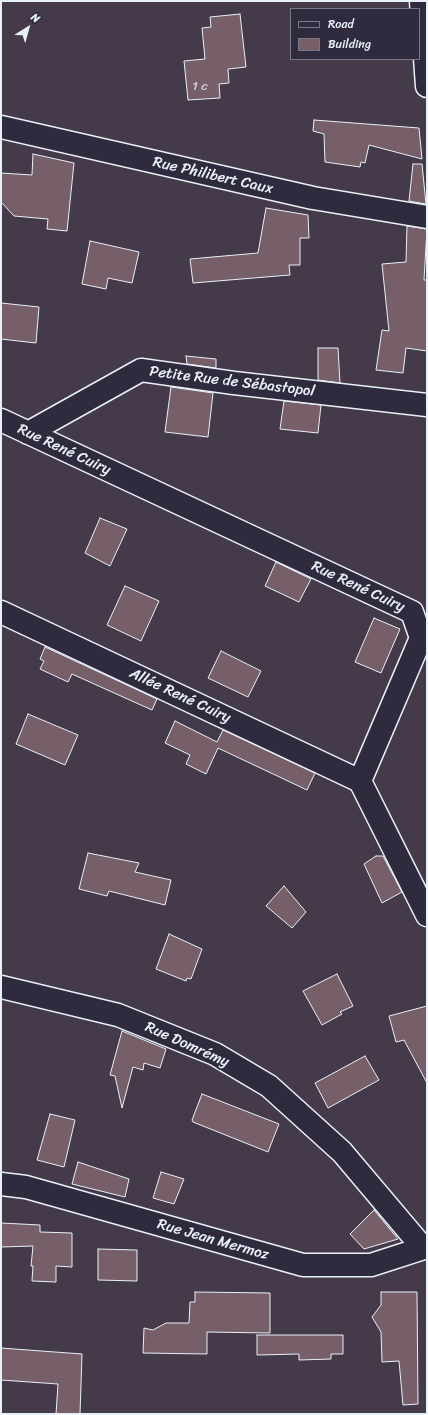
<!DOCTYPE html>
<meta charset="utf-8">
<style>
body{margin:0}
#map{position:relative;width:428px;height:1415px;overflow:hidden;background:#453a4a;font-family:Sriracha,sans-serif}
canvas{display:block}
.frame{position:absolute;inset:0;border:2px solid #e8f1f8;pointer-events:none}
.legend{position:absolute;left:290px;top:8px;width:130px;height:52px;box-sizing:border-box;background:#2f2a3d;border:1px solid #797a88;margin:0;padding:5px 7px;list-style:none;font-size:12px;color:#e8f1f8}
.legend li{display:flex;align-items:center;gap:8px;height:20px}
.legend b{width:20px;border:1px solid #797a88}
.north{position:absolute;left:8px;top:8px;width:40px;height:40px;-webkit-text-stroke:3px #2f2a3d;paint-order:stroke;rotate:37deg;font-size:11px;font-weight:700;line-height:16px;text-align:center;color:#e8f1f8}
.north::after{content:'';display:block;margin:auto;width:14px;height:18px;background:#e8f1f8;clip-path:polygon(50% 0,100% 100%,50% 72%,0 100%)}
</style>
<div id="map">
<canvas width="428" height="1415"></canvas>
<div class="frame"></div>
<ul class="legend">
<li><b style="height:5px;background:#2f2a3d"></b>Road</li>
<li><b style="height:11px;background:#775f69"></b>Building</li>
</ul>
<div class="north">N</div>
</div>
<script>
const context = document.querySelector('canvas').getContext('2d');
context.lineJoin = 'round';
function fillPath(path, color) { context.fillStyle = color; context.fill(path, 'evenodd'); }
const shape = rows => new Path2D(rows.map(r => 'M' + r).join(''));
function trace(path, color, width, dash) { context.strokeStyle = color; context.lineWidth = width; context.lineCap = dash ? 'butt' : 'round'; context.setLineDash(dash || []); context.stroke(path); }
function write(font, color, halo, rows, align = 'center') {
  context.font = font + ' Sriracha,sans-serif'; context.lineWidth = 3.5; context.setLineDash([]); context.textBaseline = 'middle'; context.strokeStyle = halo; context.fillStyle = color; for (const [text, x, y, turn = 0] of rows) {
    context.save(); context.translate(x, y); context.rotate((+turn || 0) * Math.PI / 180); context.textAlign = isNaN(turn) ? turn : align; if (halo) context.strokeText(text, 0, 0); context.fillText(text, 0, 0); context.restore();
  }
}
const building = shape([
 [240,14,246,67,228,69,229,83,219,84,220,98,188,100,184,61,205,59,202,28,211,27,210,17,240,14],
 [314,120,419,128,422,159,369,145,365,163,361,162,360,167,325,162,324,134,313,131,314,120],
 [33,154,74,163,67,231,47,229,48,219,14,216,1,202,1,173,32,175,33,154],
 [413,164,422,164,426,204,409,201,413,164],
 [266,208,308,215,309,238,300,238,300,265,289,265,290,275,193,283,190,259,258,253,266,208],
 [407,226,427,229,424,280,427,280,427,351,406,348,403,373,376,370,382,330,389,331,382,264,406,262,407,226],
 [90,241,139,252,132,283,108,278,106,289,82,284,90,241],
 [1,303,39,307,36,343,1,339,1,303],
 [318,348,338,348,340,383,318,380,318,348],
 [186,356,216,359,216,368,187,364,186,356],
 [171,387,213,393,208,437,165,432,171,387],
 [284,401,321,405,318,433,280,429,284,401],
 [100,518,127,529,110,566,85,553,100,518],
 [276,562,311,579,299,602,265,586,276,562],
 [125,586,159,601,141,641,107,625,125,586],
 [374,618,400,629,381,673,355,662,374,618],
 [45,647,157,699,152,710,72,674,68,682,40,669,44,661,40,659,45,647],
 [221,651,261,671,248,697,208,678,221,651],
 [28,714,78,735,65,765,16,744,28,714],
 [175,721,217,742,223,730,315,773,307,790,218,748,206,774,186,764,190,755,165,743,175,721],
 [88,853,139,863,135,872,171,880,165,905,109,891,107,896,79,889,88,853],
 [376,856,383,856,402,892,382,903,364,864,376,856],
 [284,886,306,912,292,928,266,906,284,886],
 [169,934,202,949,191,979,187,978,186,981,156,969,169,934],
 [337,974,353,1006,340,1012,342,1014,322,1025,303,991,337,974],
 [427,1006,427,1083,404,1040,396,1042,389,1016,427,1006],
 [122,1031,166,1049,160,1068,144,1063,143,1070,133,1067,122,1108,115,1076,110,1075,122,1031],
 [365,1056,379,1080,328,1108,315,1083,365,1056],
 [202,1094,279,1124,268,1152,193,1122,192,1120,202,1094],
 [50,1114,75,1120,64,1167,37,1160,50,1114],
 [78,1162,129,1179,125,1197,72,1184,78,1162],
 [161,1172,184,1179,174,1204,153,1198,161,1172],
 [374,1210,398,1239,364,1249,350,1234,374,1210],
 [1,1223,40,1225,40,1232,72,1233,72,1267,56,1266,56,1282,32,1281,33,1266,31,1266,33,1246,1,1247,1,1223],
 [98,1249,137,1250,137,1281,98,1280,98,1249],
 [195,1292,270,1293,270,1333,207,1332,207,1354,143,1353,144,1328,153,1330,166,1323,189,1323,190,1302,195,1302,195,1292],
 [381,1292,417,1292,418,1404,403,1405,399,1361,382,1362,381,1332,372,1317,381,1305,381,1292],
 [257,1335,343,1335,343,1354,331,1354,331,1359,299,1360,299,1354,257,1355,257,1335],
 [1,1348,82,1354,80,1414,56,1414,58,1384,1,1380,1,1348]
]);
const street = shape([
 [421,1,427,86],
 [1,127,313,198,427,217],
 [1,420,412,612,421,638,360,781,427,915],
 [28,433,141,370,234,383,427,405],
 [1,612,360,781],
 [1,987,118,1015,215,1054,269,1086,342,1152,423,1248],
 [1,1184,26,1187,303,1265,371,1265,427,1247]
]);
const numberNames = [
 ["1 c",200,87]
];
const streetNames = [
 ["Rue Philibert Caux",213,176,13],
 ["Petite Rue de Sébastopol",232,382,7],
 ["Rue René Cuiry",64,450,25],
 ["Rue René Cuiry",358,587,25],
 ["Allée René Cuiry",180,696,25],
 ["Rue Domrémy",187,1045,24],
 ["Rue Jean Mermoz",213,1240,16]
];
fillPath(building, '#775f69');
trace(building, '#e8f1f8', 1);
trace(street, '#e8f1f8', 25);
trace(street, '#2f2a3d', 22);
write('13px', '#ccccd4', null, numberNames);
write('15px', '#e8f1f8', '#2f2a3d', streetNames);
</script>
